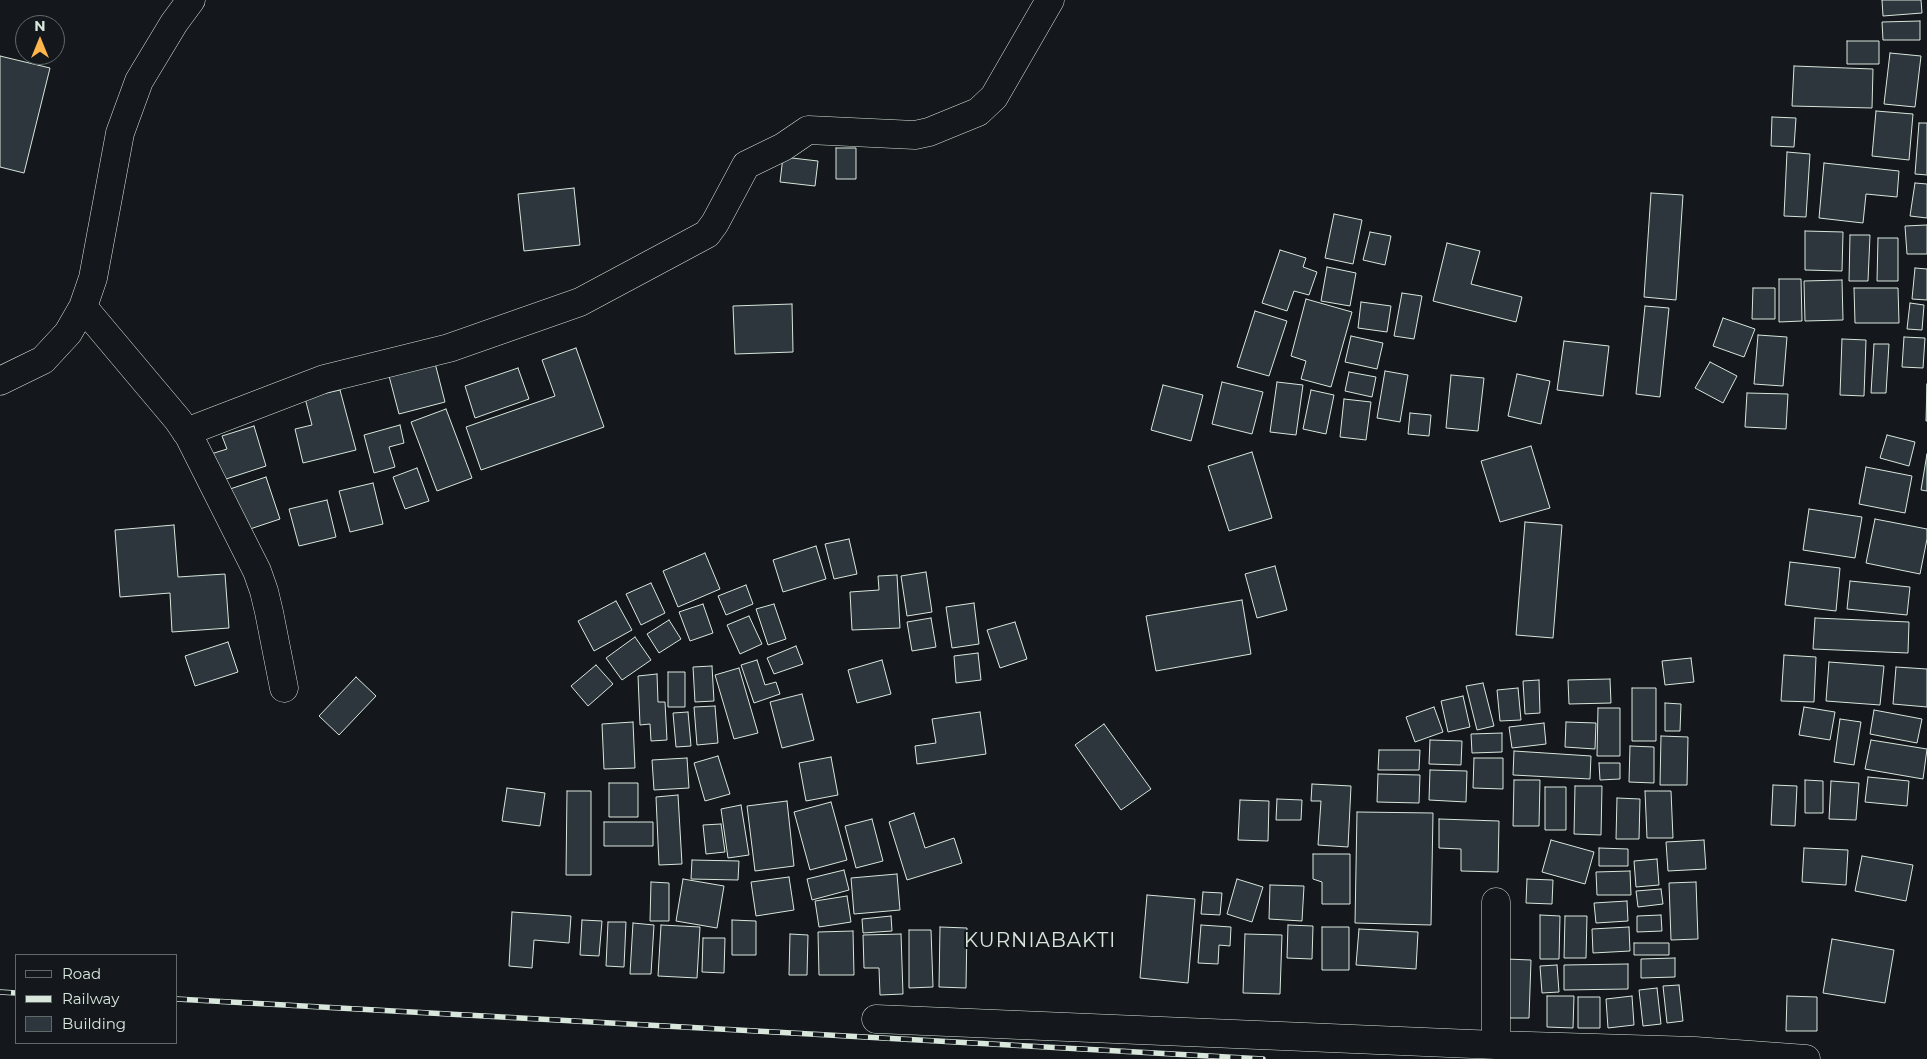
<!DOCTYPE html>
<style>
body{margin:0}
#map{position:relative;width:1927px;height:1059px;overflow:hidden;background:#14181c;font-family:Montserrat,sans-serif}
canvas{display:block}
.legend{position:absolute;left:15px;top:954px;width:162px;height:90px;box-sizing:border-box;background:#14181c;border:1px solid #626a69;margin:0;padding:6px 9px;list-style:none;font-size:15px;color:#d8e6dc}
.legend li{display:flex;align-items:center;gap:10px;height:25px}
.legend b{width:25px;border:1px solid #626a69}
.north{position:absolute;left:15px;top:15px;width:50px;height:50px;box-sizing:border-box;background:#14181c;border:1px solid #626a69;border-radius:50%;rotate:0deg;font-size:14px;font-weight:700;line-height:20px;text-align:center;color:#d8e6dc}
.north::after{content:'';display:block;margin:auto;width:18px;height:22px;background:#ffb74d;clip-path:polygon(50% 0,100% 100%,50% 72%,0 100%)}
</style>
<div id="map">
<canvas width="1927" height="1059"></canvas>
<ul class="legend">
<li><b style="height:6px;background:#14181c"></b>Road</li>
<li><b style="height:6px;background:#d8e6dc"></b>Railway</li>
<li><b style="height:14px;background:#2c363c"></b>Building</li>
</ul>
<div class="north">N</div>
</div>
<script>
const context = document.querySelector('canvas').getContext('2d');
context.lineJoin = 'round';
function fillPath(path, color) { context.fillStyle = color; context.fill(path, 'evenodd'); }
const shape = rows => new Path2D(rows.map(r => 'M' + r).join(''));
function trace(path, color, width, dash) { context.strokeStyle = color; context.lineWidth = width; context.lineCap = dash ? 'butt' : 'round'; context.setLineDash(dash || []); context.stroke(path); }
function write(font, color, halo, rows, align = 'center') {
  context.font = font + ' Montserrat,sans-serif'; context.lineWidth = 4; context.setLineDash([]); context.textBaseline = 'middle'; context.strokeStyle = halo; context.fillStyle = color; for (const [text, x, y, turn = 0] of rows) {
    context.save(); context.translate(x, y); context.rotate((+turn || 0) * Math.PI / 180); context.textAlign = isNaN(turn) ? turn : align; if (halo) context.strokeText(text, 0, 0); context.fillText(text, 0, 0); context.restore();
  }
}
const building = shape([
 [1882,0,1921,0,1922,13,1883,16,1882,0],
 [1920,21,1920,40,1883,40,1882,22,1920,21],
 [1847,41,1879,41,1879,64,1847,64,1847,41],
 [1890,53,1921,56,1915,107,1884,104,1890,53],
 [0,56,50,68,24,173,0,167,0,56],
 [1794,66,1873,69,1872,108,1792,106,1794,66],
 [1876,111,1913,114,1909,160,1872,156,1876,111],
 [1772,117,1796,118,1794,147,1771,146,1772,117],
 [1919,123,1927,123,1927,175,1915,174,1919,123],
 [836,148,856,148,856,179,836,179,836,148],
 [1787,152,1810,154,1806,217,1784,216,1787,152],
 [783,157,818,161,815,186,780,182,783,157],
 [1824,163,1899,171,1897,197,1866,194,1863,223,1819,218,1824,163],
 [1915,183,1927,184,1927,218,1910,216,1915,183],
 [574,188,580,245,524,251,518,194,574,188],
 [1651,193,1683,195,1676,300,1644,297,1651,193],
 [1334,214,1362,220,1353,264,1325,258,1334,214],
 [1927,225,1927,254,1907,254,1905,226,1927,225],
 [1805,231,1843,232,1842,271,1805,270,1805,231],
 [1370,232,1391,236,1385,265,1363,260,1370,232],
 [1850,235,1870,235,1868,281,1849,281,1850,235],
 [1878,238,1898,238,1898,281,1877,281,1878,238],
 [1447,243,1480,251,1471,284,1522,297,1516,322,1433,301,1447,243],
 [1280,250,1306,258,1303,267,1317,272,1309,295,1294,291,1287,311,1262,303,1280,250],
 [1327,267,1356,273,1350,306,1321,301,1327,267],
 [1915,268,1927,269,1927,300,1912,299,1915,268],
 [1779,279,1801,279,1802,321,1779,322,1779,279],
 [1842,280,1843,320,1805,321,1804,281,1842,280],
 [1753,288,1775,288,1775,319,1752,319,1753,288],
 [1854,288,1898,288,1899,323,1855,323,1854,288],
 [1402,293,1422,296,1414,339,1394,336,1402,293],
 [1306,299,1352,312,1331,387,1301,379,1306,361,1291,356,1306,299],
 [1361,302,1391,306,1387,332,1358,328,1361,302],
 [1910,303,1924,305,1922,330,1907,329,1910,303],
 [792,304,793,352,735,354,733,306,792,304],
 [1645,306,1669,308,1660,397,1636,394,1645,306],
 [1255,311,1287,321,1269,376,1237,367,1255,311],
 [1723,318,1755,329,1744,357,1713,346,1723,318],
 [1758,335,1787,337,1783,386,1754,384,1758,335],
 [1351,336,1383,343,1377,369,1345,362,1351,336],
 [1904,337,1925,338,1923,368,1902,367,1904,337],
 [1842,339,1866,340,1864,396,1840,395,1842,339],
 [1564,341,1609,346,1603,396,1557,390,1564,341],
 [1874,344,1889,344,1886,393,1871,393,1874,344],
 [576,348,604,427,481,470,466,427,555,396,542,360,576,348],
 [1710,362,1737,376,1723,403,1695,388,1710,362],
 [435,363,445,402,399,414,389,376,435,363],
 [518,368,529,399,475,418,465,386,518,368],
 [1385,371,1408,375,1400,422,1377,418,1385,371],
 [1349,372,1376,377,1372,397,1345,391,1349,372],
 [1517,374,1550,381,1541,424,1508,416,1517,374],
 [1451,375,1484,378,1478,431,1446,428,1451,375],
 [1222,382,1263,392,1252,434,1212,424,1222,382],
 [1277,382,1303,385,1296,435,1270,432,1277,382],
 [1927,384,1927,421,1926,421,1927,384],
 [1163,385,1203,395,1191,441,1151,430,1163,385],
 [340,390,356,450,303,463,295,429,312,425,305,398,340,390],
 [1311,390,1334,395,1326,434,1303,429,1311,390],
 [1747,393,1788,394,1786,429,1745,427,1747,393],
 [1344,399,1371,402,1366,440,1340,437,1344,399],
 [446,409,472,478,437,491,411,422,446,409],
 [1410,413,1431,415,1429,436,1408,434,1410,413],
 [400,425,404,443,389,447,395,467,374,473,364,435,400,425],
 [254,426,266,466,220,481,211,454,227,449,222,436,254,426],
 [1887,435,1915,442,1909,466,1880,458,1887,435],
 [1531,446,1550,508,1500,522,1481,461,1531,446],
 [1252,452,1272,518,1229,531,1208,466,1252,452],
 [1927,454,1927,491,1921,490,1927,454],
 [1866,467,1912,476,1905,513,1859,504,1866,467],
 [417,468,429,501,405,509,393,477,417,468],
 [266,477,280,519,244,531,230,489,266,477],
 [373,483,383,524,350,532,339,491,373,483],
 [327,500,336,537,299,546,289,509,327,500],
 [1809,509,1862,517,1855,558,1803,550,1809,509],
 [1875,519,1927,529,1927,539,1920,574,1866,563,1875,519],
 [1525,522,1562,525,1553,638,1516,635,1525,522],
 [174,525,178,577,225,574,229,628,172,632,170,593,120,597,115,530,174,525],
 [849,539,857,574,834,579,825,544,849,539],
 [816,546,826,579,783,592,773,560,816,546],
 [705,553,720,589,678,607,663,571,705,553],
 [1790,562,1840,568,1836,611,1785,605,1790,562],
 [1275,566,1287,610,1257,618,1245,574,1275,566],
 [926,572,932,612,907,616,901,576,926,572],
 [897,575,900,628,852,630,850,592,879,590,878,576,897,575],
 [1850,581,1910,587,1907,615,1847,609,1850,581],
 [651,583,665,613,641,625,626,594,651,583],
 [746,585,753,604,726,615,718,596,746,585],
 [1242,600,1251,654,1156,671,1146,616,1242,600],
 [616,601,632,630,594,651,578,621,616,601],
 [974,603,979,644,952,648,946,607,974,603],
 [703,604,713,633,690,641,679,612,703,604],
 [774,604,786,639,768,645,756,609,774,604],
 [749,616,762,644,740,654,727,625,749,616],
 [931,618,936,647,912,651,907,622,931,618],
 [1815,618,1909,622,1908,653,1813,649,1815,618],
 [669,620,681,639,659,653,647,634,669,620],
 [1015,622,1027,659,1000,668,987,630,1015,622],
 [635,637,651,660,622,680,606,658,635,637],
 [228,642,238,672,195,686,185,656,228,642],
 [796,646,803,664,774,674,767,658,796,646],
 [978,653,981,680,956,683,954,656,978,653],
 [1784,655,1816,657,1814,702,1781,701,1784,655],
 [1691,658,1694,682,1665,685,1662,661,1691,658],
 [757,660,765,685,776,682,780,694,754,703,741,665,757,660],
 [882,660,891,694,857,703,848,670,882,660],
 [1829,662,1884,666,1880,705,1826,701,1829,662],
 [596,665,613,684,588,706,571,686,596,665],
 [712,666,714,701,695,702,693,667,712,666],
 [1896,667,1927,669,1927,707,1893,704,1896,667],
 [739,668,758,733,734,739,715,675,739,668],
 [668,672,685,672,685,707,668,707,668,672],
 [657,674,658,702,665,702,667,740,651,741,650,724,640,725,638,676,657,674],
 [356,677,376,696,339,735,319,716,356,677],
 [1610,679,1611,703,1569,704,1568,680,1610,679],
 [1539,680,1540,713,1525,714,1523,681,1539,680],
 [1483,683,1494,726,1477,730,1466,686,1483,683],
 [1518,688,1521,720,1500,721,1497,690,1518,688],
 [1632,688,1656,688,1656,741,1632,741,1632,688],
 [802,694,814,740,782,748,770,702,802,694],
 [1463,696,1470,727,1448,732,1441,701,1463,696],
 [1665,703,1681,704,1680,731,1665,731,1665,703],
 [715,706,718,743,697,745,694,707,715,706],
 [1434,707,1443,732,1415,742,1406,717,1434,707],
 [1804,707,1835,712,1830,740,1799,735,1804,707],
 [1598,708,1620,708,1620,756,1597,756,1598,708],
 [1874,710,1922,719,1917,743,1870,734,1874,710],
 [688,712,691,746,676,747,673,713,688,712],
 [980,712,986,754,917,764,915,746,936,743,932,719,980,712],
 [1840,719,1861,722,1854,765,1834,762,1840,719],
 [633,722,635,768,604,769,602,724,633,722],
 [1566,722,1596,723,1595,749,1565,747,1566,722],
 [1544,723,1546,744,1512,748,1509,727,1544,723],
 [1104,724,1151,789,1121,810,1075,745,1104,724],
 [1502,733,1502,752,1472,753,1471,734,1502,733],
 [1661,736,1688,737,1687,785,1660,785,1661,736],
 [1430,740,1462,741,1461,765,1429,764,1430,740],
 [1871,740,1927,749,1923,779,1865,769,1871,740],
 [1630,746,1654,747,1654,783,1629,782,1630,746],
 [1379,750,1420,750,1419,770,1378,770,1379,750],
 [1514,751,1591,756,1590,779,1513,775,1514,751],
 [718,756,730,794,705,801,694,763,718,756],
 [831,757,838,795,806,801,799,763,831,757],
 [687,758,689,788,654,790,652,760,687,758],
 [1474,758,1503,758,1503,789,1473,788,1474,758],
 [1599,763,1620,763,1620,779,1600,780,1599,763],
 [1430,770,1467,771,1466,802,1429,800,1430,770],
 [1378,774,1420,775,1419,803,1377,802,1378,774],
 [1868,777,1909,781,1907,806,1865,802,1868,777],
 [1514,780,1540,780,1539,826,1513,826,1514,780],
 [1805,780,1823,781,1823,813,1805,813,1805,780],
 [1831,781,1859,783,1856,820,1829,819,1831,781],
 [609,783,638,783,638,817,609,817,609,783],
 [1312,784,1351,786,1348,847,1318,845,1321,801,1311,801,1312,784],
 [1773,785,1797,786,1795,826,1771,825,1773,785],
 [1575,786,1602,786,1601,835,1574,834,1575,786],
 [1545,787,1566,787,1566,830,1545,830,1545,787],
 [507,788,545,793,540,826,502,821,507,788],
 [567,791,591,791,591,875,566,875,567,791],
 [1645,791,1671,791,1673,838,1647,838,1645,791],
 [678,795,682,864,659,865,656,797,678,795],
 [1617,798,1640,799,1639,839,1616,839,1617,798],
 [1277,799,1302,800,1301,820,1276,820,1277,799],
 [1240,800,1269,801,1268,841,1238,840,1240,800],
 [787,801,794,866,755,871,747,806,787,801],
 [831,802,847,860,810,870,794,812,831,802],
 [741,805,749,855,728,858,721,809,741,805],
 [1357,812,1433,813,1431,925,1355,923,1357,812],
 [914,813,925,848,954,838,962,863,907,880,889,822,914,813],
 [872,819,883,861,856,868,845,826,872,819],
 [1439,819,1499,821,1498,872,1461,871,1461,849,1439,848,1439,819],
 [604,822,653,822,653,846,604,846,604,822],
 [721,824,725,852,706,854,703,825,721,824],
 [1551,840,1594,852,1585,884,1542,872,1551,840],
 [1704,840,1706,869,1668,871,1666,842,1704,840],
 [1599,848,1628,849,1628,866,1599,866,1599,848],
 [1804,848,1848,850,1846,885,1802,882,1804,848],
 [1313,854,1350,854,1350,904,1322,904,1322,882,1313,879,1313,854],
 [1862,856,1913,865,1906,901,1855,891,1862,856],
 [1657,859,1659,885,1636,887,1634,861,1657,859],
 [692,860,739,861,738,880,691,879,692,860],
 [844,870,849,890,812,900,807,879,844,870],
 [1630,871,1631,895,1597,895,1596,872,1630,871],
 [897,874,900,910,854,914,851,878,897,874],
 [789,877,794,910,756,916,751,882,789,877],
 [683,879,724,886,717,928,676,921,683,879],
 [1237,879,1263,887,1252,922,1227,914,1237,879],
 [1527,879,1553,880,1552,904,1526,903,1527,879],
 [651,882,669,883,669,921,650,921,651,882],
 [1696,882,1698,939,1671,940,1669,883,1696,882],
 [1270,885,1304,886,1302,921,1269,919,1270,885],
 [1661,889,1663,904,1638,907,1636,891,1661,889],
 [1203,892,1222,893,1220,915,1201,914,1203,892],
 [1147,895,1195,899,1188,983,1140,978,1147,895],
 [847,896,851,922,819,927,815,901,847,896],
 [1627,901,1628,921,1596,923,1594,903,1627,901],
 [512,912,571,916,569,943,534,940,532,968,509,966,512,912],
 [1540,915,1560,916,1559,959,1540,959,1540,915],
 [1661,915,1662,931,1637,932,1637,916,1661,915],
 [891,916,892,931,863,933,862,919,891,916],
 [1565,916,1587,916,1586,958,1564,958,1565,916],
 [582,920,602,921,599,956,580,955,582,920],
 [732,920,756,921,756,955,732,955,732,920],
 [608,922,626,922,624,967,606,966,608,922],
 [633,923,654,925,651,974,630,974,633,923],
 [661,925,700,927,697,978,658,976,661,925],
 [1201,925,1231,927,1230,946,1219,945,1218,964,1198,963,1201,925],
 [1288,925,1313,926,1312,959,1287,958,1288,925],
 [940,927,967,928,966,988,939,987,940,927],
 [1322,927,1349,927,1349,970,1322,970,1322,927],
 [1629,927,1630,951,1593,953,1592,929,1629,927],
 [1359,929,1418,932,1416,969,1356,965,1359,929],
 [909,930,931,930,933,987,909,988,909,930],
 [853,931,854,975,819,975,818,932,853,931],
 [790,934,808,935,807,975,789,975,790,934],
 [901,934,903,994,880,995,879,968,864,968,863,935,901,934],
 [1245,934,1282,935,1280,994,1243,993,1245,934],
 [703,938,725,938,724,973,702,972,703,938],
 [1832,939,1894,950,1885,1003,1823,993,1832,939],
 [1634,943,1669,943,1669,955,1634,955,1634,943],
 [1675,958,1675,977,1641,978,1641,959,1675,958],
 [1506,959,1531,960,1529,1018,1505,1018,1506,959],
 [1628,964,1628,989,1564,990,1564,965,1628,964],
 [1557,965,1559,992,1542,993,1540,966,1557,965],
 [1679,985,1683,1021,1667,1023,1663,986,1679,985],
 [1657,988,1661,1024,1643,1026,1639,990,1657,988],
 [1547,996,1574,996,1573,1028,1547,1027,1547,996],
 [1632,996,1634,1025,1608,1028,1606,999,1632,996],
 [1787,996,1817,997,1817,1031,1786,1031,1787,996],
 [1578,997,1600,997,1600,1028,1578,1028,1578,997]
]);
const minor = shape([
 [83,307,178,420,189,436,257,571,264,591,269,612,284,688],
 [0,381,43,360,68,333,83,307,93,278,120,133,139,81,174,23,191,0],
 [186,432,324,379,449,348,580,302,707,234,715,223,746,165,783,147,808,130,915,135,929,132,978,112,994,97,1050,0],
 [1496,902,1496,1045],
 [876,1019,1496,1045,1695,1051,1806,1059]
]);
const rail = shape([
 [0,992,16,993],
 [176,999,1263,1059]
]);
const quarterNames = [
 ["KURNIABAKTI",1040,941]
];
fillPath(building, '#2c363c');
trace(building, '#d8e6dc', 1);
trace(minor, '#d8e6dc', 29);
trace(minor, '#14181c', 28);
trace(rail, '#d8e6dc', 5.5);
trace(rail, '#14181c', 4, [11]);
context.letterSpacing = '1px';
write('20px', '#d8e6dc', '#14181c', quarterNames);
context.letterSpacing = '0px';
</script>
